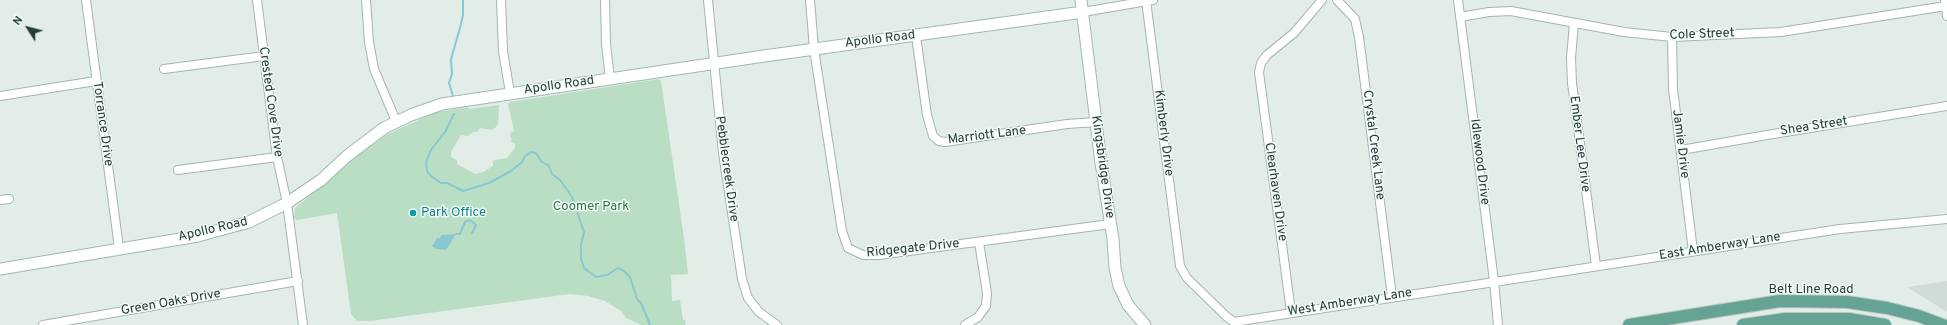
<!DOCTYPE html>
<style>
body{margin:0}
#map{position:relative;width:1947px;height:325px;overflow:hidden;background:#e2ede8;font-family:Overpass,sans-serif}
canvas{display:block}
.north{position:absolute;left:8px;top:8px;width:40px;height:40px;-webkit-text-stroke:3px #f3f9f6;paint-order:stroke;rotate:306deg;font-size:11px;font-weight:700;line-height:16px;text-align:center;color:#213e37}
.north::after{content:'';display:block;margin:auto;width:14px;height:18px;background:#213e37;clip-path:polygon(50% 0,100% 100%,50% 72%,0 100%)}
</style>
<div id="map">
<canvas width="1947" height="325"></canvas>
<div class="north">N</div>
</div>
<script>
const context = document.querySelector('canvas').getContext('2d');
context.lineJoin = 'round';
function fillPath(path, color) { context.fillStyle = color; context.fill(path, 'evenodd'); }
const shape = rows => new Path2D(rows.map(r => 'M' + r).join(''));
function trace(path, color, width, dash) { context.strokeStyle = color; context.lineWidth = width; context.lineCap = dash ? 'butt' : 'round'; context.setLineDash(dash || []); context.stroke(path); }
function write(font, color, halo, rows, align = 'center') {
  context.font = font + ' Overpass,sans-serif'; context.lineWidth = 3; context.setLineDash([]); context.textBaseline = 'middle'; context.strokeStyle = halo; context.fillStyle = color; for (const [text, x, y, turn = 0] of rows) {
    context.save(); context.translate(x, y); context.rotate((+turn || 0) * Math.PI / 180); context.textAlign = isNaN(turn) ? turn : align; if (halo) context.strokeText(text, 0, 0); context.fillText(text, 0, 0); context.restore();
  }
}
const built = shape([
 [1947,281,1947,312,1907,287]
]);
const green = shape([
 [659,79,661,81,684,238,688,274,671,275,672,301,680,300,683,320,685,320,686,325,641,325,626,318,621,311,605,301,588,296,570,294,370,321,357,321,351,314,337,213,297,220,294,218,295,208,324,184,354,157,386,135,423,118,438,112,468,107,469,109,499,105,498,123,496,127,492,130,480,128,477,132,473,132,468,136,461,135,451,152,451,157,457,160,457,164,475,174,483,172,493,166,493,161,495,160,507,158,515,148,515,144,510,141,512,139,510,136,511,132,514,131,508,104,510,102]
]);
const water = shape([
 [456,234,446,250,436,249,432,246,437,238,440,238,441,235]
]);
const stream = shape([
 [453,96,449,83,452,74,451,59,460,28,463,15,463,0],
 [454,114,445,132,431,150,426,162,427,171,431,176,441,183,447,183,463,191,489,183,511,171,522,162,525,156,531,152,536,153,541,161,549,166,552,174,560,180,572,197,584,232,581,245,581,258,584,268,596,277,607,275,618,268,624,271,630,277,637,299,641,303,650,325],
 [456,234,460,234,465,222,470,220,476,225,472,233]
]);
const street = shape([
 [86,0,119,248],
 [257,0,277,157,287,203,303,325],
 [366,0,369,42,374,69,396,121],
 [501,0,503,51,510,93],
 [605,0,606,44,610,79],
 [708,0,723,153,742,279,748,298,759,312,777,325],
 [810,0,814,49,842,231,848,248,863,255,879,255,1110,224],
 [1146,0,1180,266,1187,278,1227,317,1234,322,1840,229,1947,219],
 [1337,0,1355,19,1359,37,1392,297],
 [1458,0,1494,281,1498,325],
 [1945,0,1947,16],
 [1083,12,1153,0],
 [1460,17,1489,12,1511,11,1624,32,1672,37,1781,32,1946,6],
 [1574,23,1571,58,1572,83,1596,266],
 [916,36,927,115,933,136,939,141,945,142,1067,124,1096,122],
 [1672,37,1673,89,1693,251],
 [164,69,264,56],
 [0,96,96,81],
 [1681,150,1767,135,1947,106],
 [178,170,277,157],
 [0,200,9,199],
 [1291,312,1259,72,1261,63,1267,55,1294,33,1322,0],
 [43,325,298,281],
 [965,325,978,317,986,306,987,293,979,242]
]);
const secondary = shape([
 [1081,0,1101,163,1113,239,1115,268,1119,286,1128,305,1145,325],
 [0,269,198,236,249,222,287,203,321,180,347,156,384,128,411,115,442,104,764,56,1083,12]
]);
const primary = shape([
 [1629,325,1780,301,1847,302,1887,308,1919,316,1943,325],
 [1743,325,1785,319,1849,319,1885,325]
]);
const markers = [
 [413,213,4,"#0f9aa8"]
];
const streetNames = [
 ["Cole Street",1702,35,-2],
 ["Apollo Road",880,40,-7],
 ["Apollo Road",559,86,-8],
 ["Crested Cove Drive",270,102,82],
 ["Torrance Drive",102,124,82],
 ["Shea Street",1814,127,-9],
 ["Kimberly Drive",1163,133,83],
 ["Marriott Lane",987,136,-7],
 ["Ember Lee Drive",1579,144,83],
 ["Jamie Drive",1680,144,83],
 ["Crystal Creek Lane",1373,145,83],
 ["Idlewood Drive",1479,162,83],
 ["Kingsbridge Drive",1102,167,82],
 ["Pebblecreek Drive",726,169,82],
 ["Clearhaven Drive",1275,192,82],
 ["Apollo Road",213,230,-13],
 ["East Amberway Lane",1720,247,-9],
 ["Ridgegate Drive",913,249,-6],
 ["Belt Line Road",1811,290],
 ["Green Oaks Drive",171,303,-10],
 ["West Amberway Lane",1350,303,-9]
];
const parkNames = [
 ["Coomer Park",591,207]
];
const cultureNames = [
 ["Park Office",421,213]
];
fillPath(built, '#d0ddd7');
fillPath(green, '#badec4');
fillPath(water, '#89c7d3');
trace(stream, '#89c7d3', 2);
trace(street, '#a4b5af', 10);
trace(secondary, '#a0b9b0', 13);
trace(primary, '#c1c9c7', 14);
trace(street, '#fff', 8);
trace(secondary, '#fff', 11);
trace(primary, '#65a394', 12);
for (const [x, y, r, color] of markers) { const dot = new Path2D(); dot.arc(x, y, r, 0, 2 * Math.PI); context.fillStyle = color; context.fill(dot); trace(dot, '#f3f9f6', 1.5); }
write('13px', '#213e37', '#f3f9f6', streetNames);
write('13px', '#2a7648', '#f3f9f6', parkNames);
write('13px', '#0d838f', '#f3f9f6', cultureNames, 'left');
</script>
